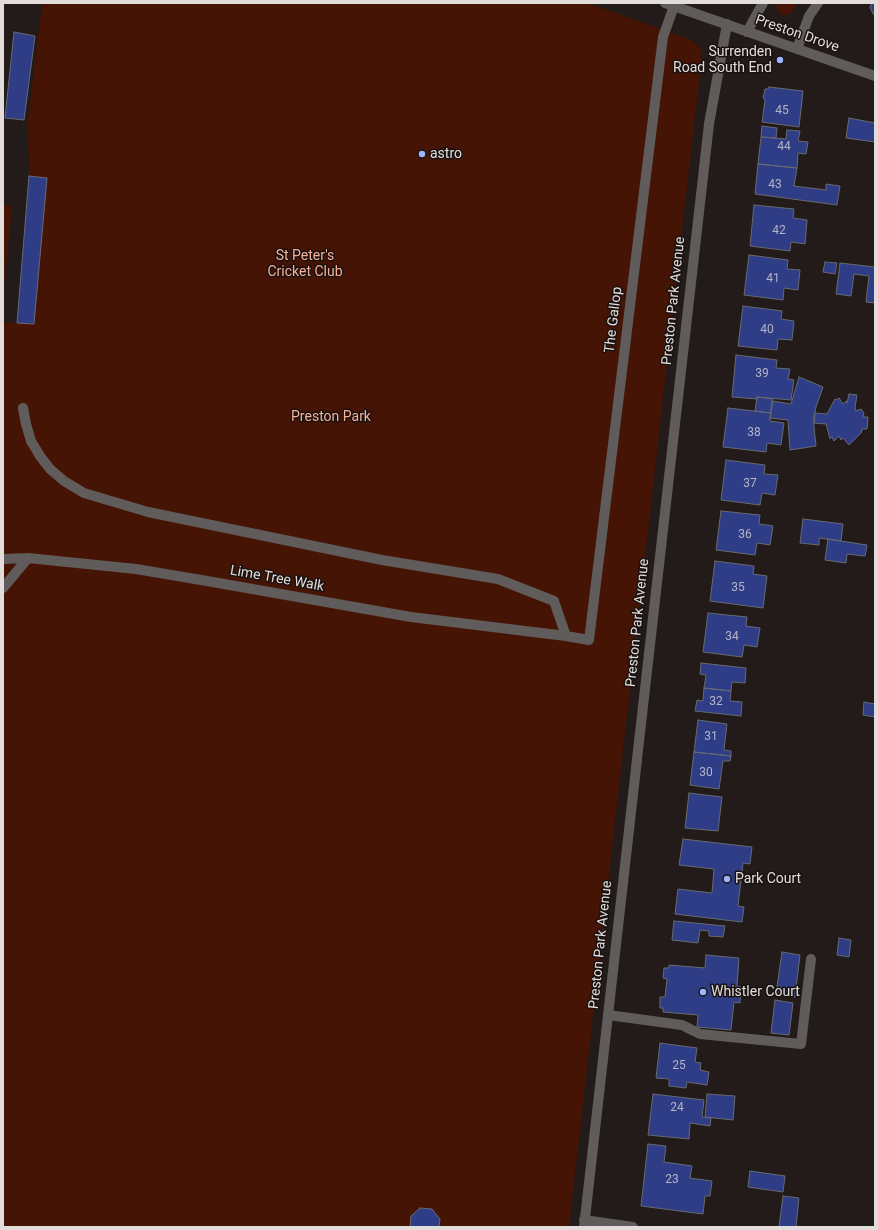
<!DOCTYPE html>
<style>
body{margin:0}
#map{position:relative;width:878px;height:1230px;overflow:hidden;background:#221b19;font-family:Roboto,sans-serif}
canvas{display:block}
.frame{position:absolute;inset:0;border:4px solid #e2dddb;pointer-events:none}
</style>
<div id="map">
<canvas width="878" height="1230"></canvas>
<div class="frame"></div>
</div>
<script>
const context = document.querySelector('canvas').getContext('2d');
context.lineJoin = 'round';
function fillPath(path, color) { context.fillStyle = color; context.fill(path, 'evenodd'); }
const shape = rows => new Path2D(rows.map(r => 'M' + r).join(''));
function trace(path, color, width, dash) { context.strokeStyle = color; context.lineWidth = width; context.lineCap = dash ? 'butt' : 'round'; context.setLineDash(dash || []); context.stroke(path); }
function write(font, color, halo, rows, align = 'center') {
  context.font = font + ' Roboto,sans-serif'; context.lineWidth = 3; context.setLineDash([]); context.textBaseline = 'middle'; context.strokeStyle = halo; context.fillStyle = color; for (const [text, x, y, turn = 0] of rows) {
    context.save(); context.translate(x, y); context.rotate((+turn || 0) * Math.PI / 180); context.textAlign = isNaN(turn) ? turn : align; if (halo) context.strokeText(text, 0, 0); context.fillText(text, 0, 0); context.restore();
  }
}
const green = shape([
 [42,3,588,3,691,40,699,46,702,54,569,1227,3,1227,3,322,17,323,29,176,28,120],
 [776,3,797,3,792,12,788,15,782,15,777,11],
 [3,205,12,206,5,279,3,279]
]);
const building = shape([
 [872,3,875,3,875,15,873,14,870,7,872,3],
 [14,32,35,36,24,120,5,118,14,32],
 [769,87,803,91,799,127,762,122,765,100,763,98,765,89,768,89,769,87],
 [849,118,875,123,875,142,846,138,849,118],
 [762,126,777,128,776,138,761,137,762,126],
 [787,130,800,131,798,141,808,142,806,154,798,153,797,168,758,164,761,137,786,139,787,130],
 [758,164,797,168,794,186,826,190,826,184,840,186,837,205,755,194,758,164],
 [29,176,47,178,34,324,17,323,29,176],
 [754,205,794,209,793,218,807,220,805,244,791,242,790,251,750,246,754,205],
 [749,255,788,260,787,269,800,270,798,290,784,288,783,300,744,295,749,255],
 [825,262,837,263,835,274,823,272,825,262],
 [840,263,875,267,875,303,866,302,869,276,854,274,851,296,836,294,840,263],
 [743,306,782,311,781,319,794,321,792,340,778,339,777,350,738,346,743,306],
 [736,355,777,360,776,368,790,369,788,379,794,380,791,400,757,397,757,399,732,397,736,355],
 [799,377,823,387,816,407,814,417,814,427,816,446,790,450,788,420,770,418,772,401,791,404,799,377],
 [849,394,857,395,855,408,856,411,861,409,864,413,863,417,868,417,867,429,862,429,861,433,849,445,843,438,841,440,839,436,834,441,832,437,830,439,826,424,814,423,815,413,827,414,835,399,836,400,839,398,843,404,846,401,847,403,849,394],
 [757,397,773,399,771,413,755,411,757,397],
 [728,408,771,413,770,421,784,423,781,445,767,443,766,452,723,447,728,408],
 [726,460,765,465,764,474,778,475,775,495,762,493,760,505,721,500,726,460],
 [721,511,760,515,759,524,773,526,770,545,757,543,755,555,716,550,721,511],
 [803,519,843,524,841,541,819,538,819,545,800,543,803,519],
 [828,539,867,545,865,556,847,554,846,563,825,560,828,539],
 [715,561,754,566,753,574,767,576,763,608,710,601,715,561],
 [708,613,747,617,746,626,760,628,757,647,744,645,742,657,703,652,708,613],
 [701,663,746,668,745,683,732,682,731,691,704,688,706,675,700,674,701,663],
 [704,688,731,691,730,701,742,702,741,716,695,711,697,700,703,701,704,688],
 [864,702,875,704,875,717,863,715,864,702],
 [698,720,727,724,724,750,731,751,731,756,694,752,698,720],
 [694,752,731,756,730,761,723,761,719,789,690,785,694,752],
 [689,793,722,797,718,831,685,828,689,793],
 [683,839,752,847,750,864,743,863,738,906,744,907,742,922,675,914,678,889,712,893,714,869,679,865,683,839],
 [674,921,725,926,723,937,709,936,709,931,700,930,698,943,672,940,674,921],
 [839,938,851,940,849,957,837,955,839,938],
 [782,952,800,955,795,997,776,994,782,952],
 [706,955,739,958,737,986,741,987,740,1003,734,1002,731,1030,697,1027,698,1015,663,1012,663,1008,660,1008,660,997,665,997,667,979,663,978,664,968,669,968,669,965,705,968,706,955],
 [775,1000,793,1003,789,1035,771,1033,775,1000],
 [660,1043,697,1048,695,1062,701,1063,700,1070,709,1072,707,1085,687,1082,686,1088,669,1086,669,1079,656,1078,660,1043],
 [653,1094,704,1100,702,1117,711,1118,710,1126,690,1123,689,1139,648,1135,653,1094],
 [707,1094,735,1096,733,1120,705,1117,707,1094],
 [648,1144,666,1146,664,1162,692,1166,690,1178,712,1181,710,1196,705,1196,703,1214,641,1206,648,1144],
 [750,1171,785,1176,783,1192,748,1187,750,1171],
 [783,1196,799,1198,796,1227,779,1227,783,1196],
 [420,1208,432,1209,440,1219,439,1227,410,1227,411,1216,420,1208]
]);
const minor = shape([
 [665,3,875,76],
 [747,32,763,3],
 [797,49,809,16,818,3],
 [23,408,26,424,31,441,40,456,50,469,64,481,84,493,148,512,382,560,498,579,554,601,566,636],
 [3,559,28,558,136,569,207,581,411,617,566,636,589,640,663,37,674,6],
 [3,588,28,558],
 [608,1015,682,1025,700,1034,801,1044,811,959],
 [584,1220,633,1227],
 [584,1227,709,124,727,24]
]);
const markers = [
 [780,60,4,"#9eb4fd"],
 [422,154,4,"#9eb4fd"],
 [727,879,4,"#9eb4fd"],
 [703,992,4,"#9eb4fd"]
];
const numberNames = [
 ["45",782,111],
 ["44",784,147],
 ["43",775,185],
 ["42",779,231],
 ["41",773,279],
 ["40",767,330],
 ["39",762,374],
 ["38",754,433],
 ["37",750,484],
 ["36",745,535],
 ["35",738,588],
 ["34",732,637],
 ["32",716,702],
 ["31",711,737],
 ["30",706,773],
 ["25",679,1066],
 ["24",677,1108],
 ["23",672,1180]
];
const streetNames = [
 ["Preston Drove",797,34,19],
 ["Preston Park Avenue",674,301,-84],
 ["The Gallop",614,320,-83],
 ["Lime Tree Walk",277,579,10],
 ["Preston Park Avenue",638,623,-84],
 ["Preston Park Avenue",601,945,-84]
];
const poiNames = [
 ["Surrenden",772,52,"right"],
 ["Road South End",772,68,"right"],
 ["astro",430,154],
 ["Park Court",735,879],
 ["Whistler Court",711,992]
];
const parkNames = [
 ["St Peter's",305,256],
 ["Cricket Club",305,272],
 ["Preston Park",331,417]
];
fillPath(green, '#461404');
fillPath(building, '#2e3d86');
trace(building, '#686a72', 1);
trace(minor, '#605c5b', 10);
for (const [x, y, r, color] of markers) { const dot = new Path2D(); dot.arc(x, y, r, 0, 2 * Math.PI); context.fillStyle = color; context.fill(dot); trace(dot, '#191210', 1.5); }
write('12px', '#b5b5c6', null, numberNames);
write('14px', '#e2dddb', '#191210', streetNames);
write('14px', '#e2dddb', '#191210', poiNames, 'left');
write('14px', '#f8b098', '#191210', parkNames);
</script>
